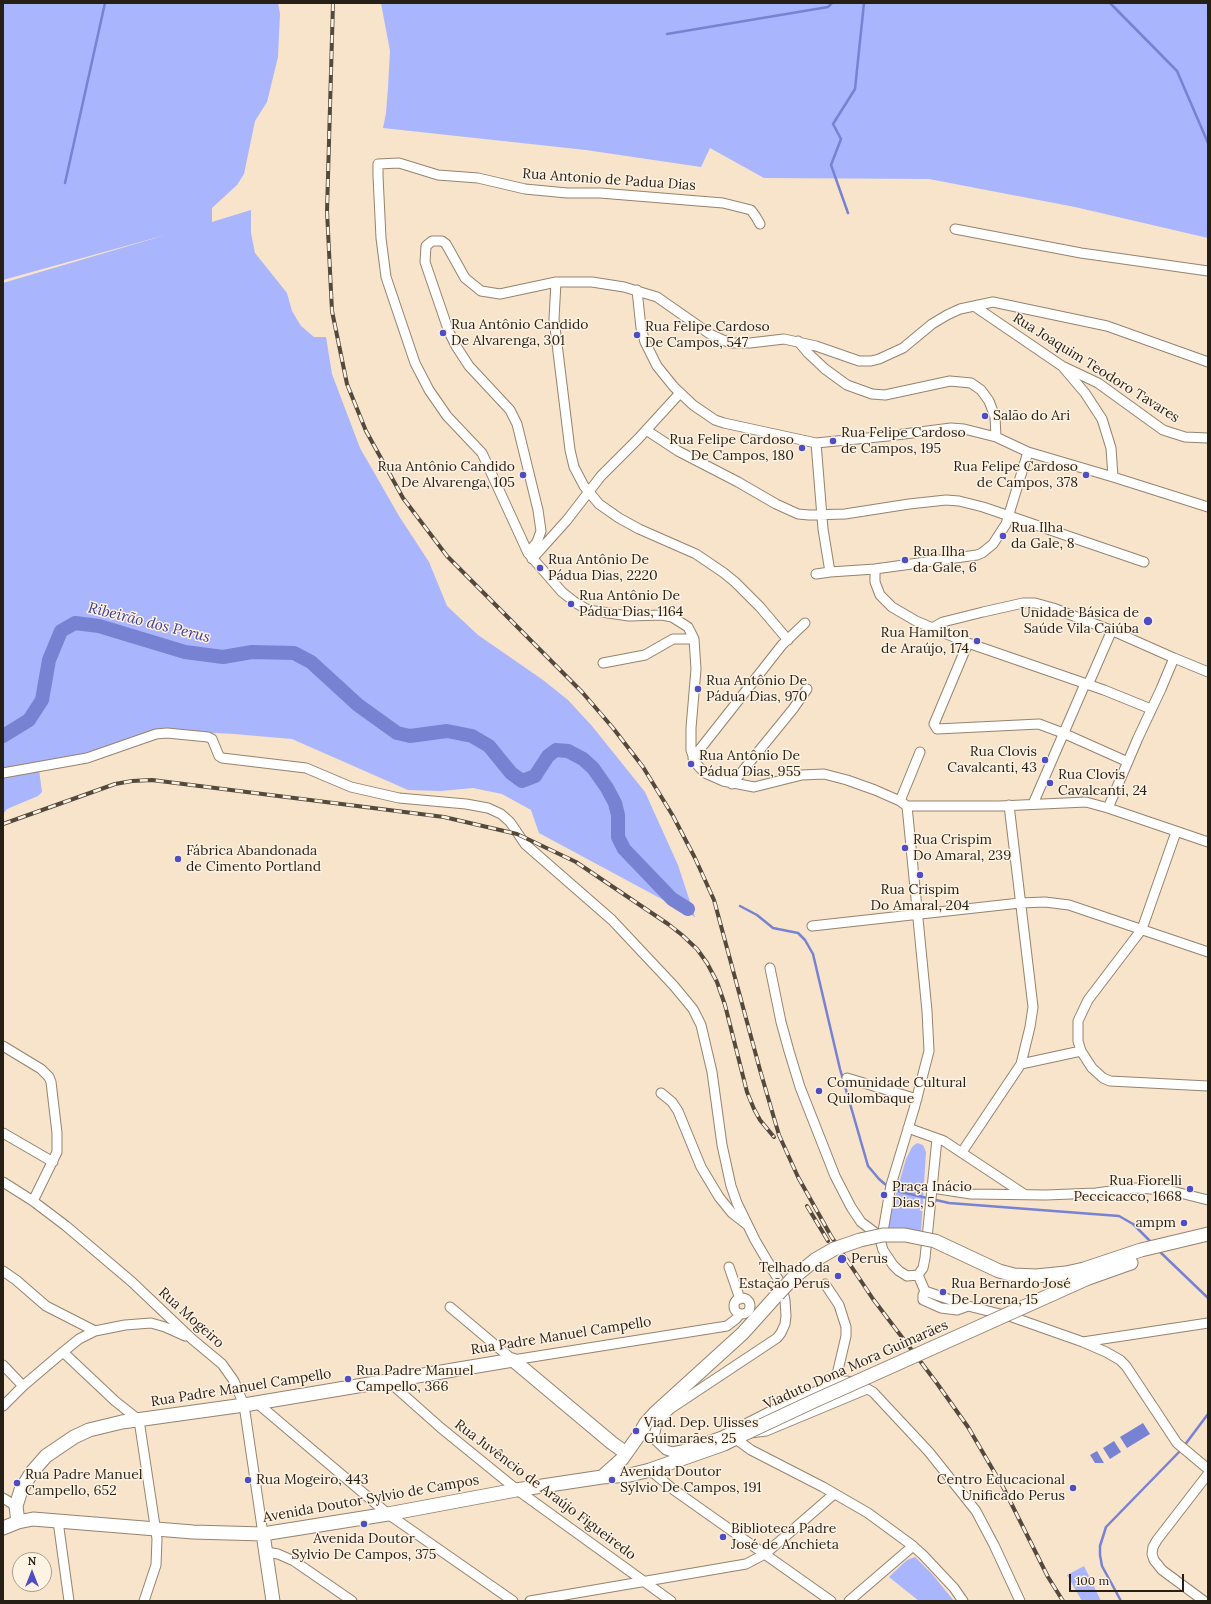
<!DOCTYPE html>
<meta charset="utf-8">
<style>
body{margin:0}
#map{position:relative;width:1211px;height:1604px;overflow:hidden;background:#f8e3cb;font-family:Lora,serif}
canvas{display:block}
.frame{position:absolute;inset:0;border:4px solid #261f16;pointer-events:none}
.north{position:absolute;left:12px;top:1552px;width:40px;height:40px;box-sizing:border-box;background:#fef2e3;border:1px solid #a89e91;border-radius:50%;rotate:0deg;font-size:11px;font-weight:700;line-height:16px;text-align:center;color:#261f16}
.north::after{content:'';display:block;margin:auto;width:14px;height:18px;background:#4d4ec4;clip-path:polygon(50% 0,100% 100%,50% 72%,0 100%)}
.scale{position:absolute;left:1069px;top:1574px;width:115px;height:18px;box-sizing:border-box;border:2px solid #261f16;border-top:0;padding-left:5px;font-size:12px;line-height:14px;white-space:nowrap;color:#261f16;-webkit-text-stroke:3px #fef2e3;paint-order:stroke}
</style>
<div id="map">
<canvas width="1211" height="1604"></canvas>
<div class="frame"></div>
<div class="north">N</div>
<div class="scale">100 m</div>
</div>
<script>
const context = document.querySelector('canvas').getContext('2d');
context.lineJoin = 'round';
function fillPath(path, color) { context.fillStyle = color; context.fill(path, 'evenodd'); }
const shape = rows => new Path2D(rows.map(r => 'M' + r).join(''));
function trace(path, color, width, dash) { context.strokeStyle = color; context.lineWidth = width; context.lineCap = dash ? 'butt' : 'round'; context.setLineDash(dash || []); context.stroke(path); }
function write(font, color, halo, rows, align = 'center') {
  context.font = font + ' Lora,serif'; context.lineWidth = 3; context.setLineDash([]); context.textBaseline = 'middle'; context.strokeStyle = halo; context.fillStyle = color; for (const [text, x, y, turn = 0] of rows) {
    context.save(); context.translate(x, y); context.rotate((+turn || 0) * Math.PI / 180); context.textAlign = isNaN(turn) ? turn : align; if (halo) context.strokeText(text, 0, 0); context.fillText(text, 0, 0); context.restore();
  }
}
const green = shape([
 [3,3,278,3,280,14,278,57,267,102,255,121,244,174,237,185,212,208,212,222,251,210,251,233,255,253,287,293,292,311,301,326,314,337,326,337,332,374,360,448,399,516,429,562,447,606,478,635,543,680,568,700,592,726,645,792,678,865,695,917,539,833,531,810,502,794,473,788,441,791,408,790,292,739,234,734,197,732,148,735,95,752,44,762,39,770,42,792,38,796,7,809,3,814,3,283,169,234,3,280],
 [381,3,1208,3,1208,238,1075,207,929,179,764,178,710,148,701,167,586,150,383,128,386,113,388,88,390,51],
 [917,1143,923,1145,926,1152,921,1232,886,1228,906,1159,912,1147],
 [915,1557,932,1574,954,1601,919,1601,889,1577,907,1560],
 [1084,1566,1101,1601,1082,1601,1067,1575]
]);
const water = shape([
 [1143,1423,1150,1434,1127,1448,1120,1437],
 [1114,1441,1121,1452,1110,1459,1103,1448],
 [1097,1451,1104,1463,1095,1463,1090,1455]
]);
const stream = shape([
 [1110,3,1177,71,1208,143],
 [667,34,828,7,832,3],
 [65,183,105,3],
 [848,213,831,165,841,139,833,124,855,89,864,3],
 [740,906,757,915,773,928,798,933,805,940,813,954,840,1069,868,1166,879,1179,886,1185,901,1192,949,1203,1119,1216,1133,1224,1152,1243],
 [1158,1250,1208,1298],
 [1184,1446,1208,1414],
 [1121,1601,1102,1566,1100,1555,1100,1546,1106,1527,1181,1450]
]);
const river = shape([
 [3,736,29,720,42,700,49,660,61,631,75,623,99,626,185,652,223,657,252,652,294,653,311,662,358,705,397,733,410,736,447,731,472,736,489,746,511,773,522,781,535,776,548,756,556,750,568,751,583,759,593,768,607,788,615,803,618,815,618,837,624,849,672,899,688,909]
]);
const street = shape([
 [760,224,756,217,751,210,723,203,600,193,567,193,525,189,478,178,438,175,399,163,378,164,378,176,381,238,386,277,415,363,429,390,447,416,482,453,528,553,562,592,576,603,588,610,629,616,662,615,672,617,688,627,694,639,696,669,691,728,691,750,695,762,700,768,707,774,723,781,754,787,802,775,824,774,847,780,875,790,900,801,907,806,1000,806,1086,802,1108,808,1208,842],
 [955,229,1081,253,1208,271],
 [556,282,554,319,570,450,574,467,584,486,599,504,619,518,639,529,696,554,724,573,735,582,760,607,788,640],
 [637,290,641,328,645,342,657,366,674,387,693,405,715,420,724,423,816,443,888,436,951,428,964,429,996,437,1028,452,1113,477,1208,507],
 [974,306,1062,366,1098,383,1163,430,1185,437,1208,438],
 [798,341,808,353,825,369,847,385,872,394,885,395,950,381,971,383,981,390,989,401,995,417,996,437],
 [1063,367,1085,393,1102,419,1111,448,1113,477],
 [646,430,678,451,738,482,776,504,798,514,809,515,845,514,909,504,946,500,959,501,983,507,1144,562],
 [816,443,823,529,830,572,816,574],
 [528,553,537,542,541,531,538,510,517,424,510,410,469,366,456,346,449,332,425,262,426,246,432,241,442,241,446,244,465,278,481,291,500,294,556,282,592,282,624,287,657,297,710,334,723,340,731,343,750,343,784,339,816,346,859,361,871,361,879,359,903,348,932,324,947,315,960,309,993,302,1107,326,1208,362],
 [532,559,567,520,601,476,638,439,680,393],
 [875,569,875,582,880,595,892,607,916,621,968,643,1104,690,1151,709],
 [830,572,875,569,977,555,982,553,993,544,1006,524,1028,452],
 [934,627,943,622,983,612,1023,603,1035,603,1053,608,1113,631,1174,658,1208,672],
 [968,643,934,724,937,729,1039,724,1063,733,1128,762],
 [603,663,645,655,673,639,694,639],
 [1088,685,1112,630],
 [693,758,782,645,805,623],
 [3,773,87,758,156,734,167,733,208,737,212,739,219,756,222,758,306,768,351,787,399,798,466,804,488,808,501,814,510,822,525,844,612,920,674,986,693,1009,701,1025,712,1072,722,1145,731,1186,737,1203,755,1240,781,1284,785,1300,786,1316,785,1324,781,1333,777,1338,670,1409,661,1418,657,1424,654,1437],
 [732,784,793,709,807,689],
 [900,801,920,752],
 [1033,804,1085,684],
 [1009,805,1033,1007,1030,1027,1021,1064],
 [907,806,927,1011,929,1051,914,1109,891,1185,881,1243,883,1250,893,1265,899,1271,907,1276,918,1275],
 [1108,808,1138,738,1161,689,1174,658],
 [1176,832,1142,929,1088,1000,1078,1021,1078,1041,1081,1051,1092,1068,1103,1078,1110,1081,1208,1086],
 [812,926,1020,903,1045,902,1069,905,1208,952],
 [770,968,781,1022,789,1051,800,1087,835,1176,851,1207,861,1222,881,1237],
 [3,1046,41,1069,49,1077,51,1082,57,1133,57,1152,33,1201],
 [847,1078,917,1099],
 [661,1093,672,1102,678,1111,701,1167,719,1197,732,1213,746,1224],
 [908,1128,944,1141,1024,1194],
 [3,1133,53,1162],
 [962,1152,1021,1064,1081,1051],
 [3,1182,33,1201,66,1226,132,1282,192,1339,222,1364,234,1381,244,1405,263,1534],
 [932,1188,971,1194,1046,1195,1096,1193,1134,1188,1168,1190,1208,1200],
 [729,1267,740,1299],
 [3,1271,16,1280,46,1306,95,1331],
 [918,1275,925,1291,968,1306,1012,1317,1083,1342,1106,1352,1120,1360,1126,1366,1177,1443,1208,1469],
 [918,1275,923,1268,925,1258,937,1139],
 [825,1284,839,1305,846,1327,846,1336,835,1383],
 [925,1291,923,1295,923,1300,941,1308,957,1310,968,1306],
 '734 1306a8 8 0 1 1 16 0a8 8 0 1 1-16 0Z',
 [450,1307,513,1360,727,1326,736,1319,740,1314],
 [1083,1342,1208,1323],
 [63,1352,115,1401,139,1420,157,1539,156,1565,144,1601],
 [3,1365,23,1386],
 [388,1381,441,1428,516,1489,671,1601],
 [257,1403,388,1514,513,1601],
 [3,1406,23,1386,63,1352,79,1339,95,1331,125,1325,151,1323,165,1327,185,1336],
 [750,1433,766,1431,867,1389],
 [650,1435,666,1450,672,1452,682,1450,722,1436,771,1411,835,1383,847,1381,862,1386,873,1392,929,1452,976,1511,994,1545,1020,1601],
 [736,1439,751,1450,823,1487,868,1513,913,1546,923,1555,954,1588,963,1601],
 [650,1470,674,1490,831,1601],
 [3,1498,16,1506],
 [58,1521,69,1601],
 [266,1552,278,1554,294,1561,352,1601],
 [530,1601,746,1564,765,1554,834,1494],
 [849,1601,913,1546],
 [1204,1601,1162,1570,1154,1560,1152,1554,1153,1547,1157,1540,1208,1474]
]);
const secondary = shape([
 [1084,1269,1141,1250,1208,1234],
 [1086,1279,1131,1263],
 [602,1477,622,1459,639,1435,646,1423,655,1413,743,1333,778,1294],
 [18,1522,16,1506,21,1490,32,1472,46,1456,74,1437,89,1430,122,1422,244,1405,513,1360,612,1443,626,1453],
 [3,1528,18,1522,33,1519,193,1532,263,1534,388,1514,516,1490,602,1477,630,1475,650,1470,724,1444,748,1432],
 [263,1534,273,1601]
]);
const rail = shape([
 [333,3,327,211,332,311,347,384,366,431,403,498,447,556,582,692,613,728,643,767,673,816,695,858,714,900,760,1070,779,1135,798,1177,831,1236,873,1299,936,1382,968,1427,1003,1487,1048,1577,1063,1601],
 [3,824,115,784,132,781,152,780,444,817,517,834,576,862,668,924,682,935,697,949,707,963,717,982,725,1005,747,1092,754,1109,760,1120,774,1137],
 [807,1206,828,1241]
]);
const secondaryBridge = shape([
 [778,1294,793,1278,815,1260,834,1249,860,1240,883,1235,905,1235,935,1241,999,1271,1014,1275,1036,1276,1066,1273,1084,1269],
 [748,1432,814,1401,1086,1279]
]);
const markers = [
 [443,333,4,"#4d4ec4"],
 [637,335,4,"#4d4ec4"],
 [985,416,4,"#4d4ec4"],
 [833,441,4,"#4d4ec4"],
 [802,448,4,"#4d4ec4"],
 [523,475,4,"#4d4ec4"],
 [1086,475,4,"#4d4ec4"],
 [1003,536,4,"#4d4ec4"],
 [905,560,4,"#4d4ec4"],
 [540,568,4,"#4d4ec4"],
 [571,604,4,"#4d4ec4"],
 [1148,621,5,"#4d4ec4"],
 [977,641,4,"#4d4ec4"],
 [698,689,4,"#4d4ec4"],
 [1045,760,4,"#4d4ec4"],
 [691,764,4,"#4d4ec4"],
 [1050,783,4,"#4d4ec4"],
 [905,848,4,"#4d4ec4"],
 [178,859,4,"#4d4ec4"],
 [920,875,4,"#4d4ec4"],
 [819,1091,4,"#4d4ec4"],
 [1190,1189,4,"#4d4ec4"],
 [884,1195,4,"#4d4ec4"],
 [1184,1223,4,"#4d4ec4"],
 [842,1259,5,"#4d4ec4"],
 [838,1276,4,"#4d4ec4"],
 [943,1292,4,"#4d4ec4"],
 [348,1379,4,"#4d4ec4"],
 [636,1431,4,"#4d4ec4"],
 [248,1480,4,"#4d4ec4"],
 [612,1480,4,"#4d4ec4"],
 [17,1483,4,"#4d4ec4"],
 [1073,1488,4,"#4d4ec4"],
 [364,1524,4,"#4d4ec4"],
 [723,1537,4,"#4d4ec4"]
];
const streetNames = [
 ["Rua Antonio de Padua Dias",609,180,4],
 ["Rua Joaquim Teodoro Tavares",1096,368,32],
 ["Rua Mogeiro",191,1318,42],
 ["Rua Padre Manuel Campello",561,1336,-9],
 ["Viaduto Dona Mora Guimarães",856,1365,-24],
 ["Rua Padre Manuel Campello",241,1388,-9],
 ["Rua Juvêncio de Araújo Figueiredo",545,1490,37],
 ["Avenida Doutor Sylvio de Campos",371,1499,-10]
];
const poiNames = [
 ["Rua Antônio Candido",451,325],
 ["De Alvarenga, 301",451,341],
 ["Rua Felipe Cardoso",645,327],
 ["De Campos, 547",645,343],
 ["Salão do Ari",993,416],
 ["Rua Felipe Cardoso",841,433],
 ["de Campos, 195",841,449],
 ["Rua Felipe Cardoso",794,440,"right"],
 ["De Campos, 180",794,456,"right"],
 ["Rua Antônio Candido",515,467,"right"],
 ["De Alvarenga, 105",515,483,"right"],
 ["Rua Felipe Cardoso",1078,467,"right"],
 ["de Campos, 378",1078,483,"right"],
 ["Rua Ilha",1011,528],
 ["da Gale, 8",1011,544],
 ["Rua Ilha",913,552],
 ["da Gale, 6",913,568],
 ["Rua Antônio De",548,560],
 ["Pádua Dias, 2220",548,576],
 ["Rua Antônio De",579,596],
 ["Pádua Dias, 1164",579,612],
 ["Unidade Básica de",1139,613,"right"],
 ["Saúde Vila Caiúba",1139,629,"right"],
 ["Rua Hamilton",969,633,"right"],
 ["de Araújo, 174",969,649,"right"],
 ["Rua Antônio De",706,681],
 ["Pádua Dias, 970",706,697],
 ["Rua Clovis",1037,752,"right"],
 ["Cavalcanti, 43",1037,768,"right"],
 ["Rua Antônio De",699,756],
 ["Pádua Dias, 955",699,772],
 ["Rua Clovis",1058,775],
 ["Cavalcanti, 24",1058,791],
 ["Rua Crispim",913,840],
 ["Do Amaral, 239",913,856],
 ["Fábrica Abandonada",186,851],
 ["de Cimento Portland",186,867],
 ["Rua Crispim",920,890,"center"],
 ["Do Amaral, 204",920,906,"center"],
 ["Comunidade Cultural",827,1083],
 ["Quilombaque",827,1099],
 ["Rua Fiorelli",1182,1181,"right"],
 ["Peccicacco, 1668",1182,1197,"right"],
 ["Praça Inácio",892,1187],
 ["Dias, 5",892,1203],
 ["ampm",1176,1223,"right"],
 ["Perus",851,1259],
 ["Telhado da",830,1268,"right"],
 ["Estação Perus",830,1284,"right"],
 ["Rua Bernardo José",951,1284],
 ["De Lorena, 15",951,1300],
 ["Rua Padre Manuel",356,1371],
 ["Campello, 366",356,1387],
 ["Viad. Dep. Ulisses",644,1423],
 ["Guimarães, 25",644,1439],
 ["Avenida Doutor",620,1472],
 ["Sylvio De Campos, 191",620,1488],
 ["Rua Padre Manuel",25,1475],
 ["Campello, 652",25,1491],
 ["Rua Mogeiro, 443",256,1480],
 ["Centro Educacional",1065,1480,"right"],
 ["Unificado Perus",1065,1496,"right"],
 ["Biblioteca Padre",731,1529],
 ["José de Anchieta",731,1545],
 ["Avenida Doutor",364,1539,"center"],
 ["Sylvio De Campos, 375",364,1555,"center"]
];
const waterNames = [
 ["Ribeirão dos Perus",149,623,14]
];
fillPath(green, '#a9b5fc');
fillPath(water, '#7882d2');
trace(stream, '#7882d2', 2.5);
trace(river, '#7882d2', 14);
trace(street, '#96836e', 11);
trace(secondary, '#96836e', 15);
trace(street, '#fff', 9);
trace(secondary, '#fff', 13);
trace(rail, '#53493d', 4);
trace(rail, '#fef2e3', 2.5, [8]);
trace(secondaryBridge, '#96836e', 15, []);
trace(secondaryBridge, '#fff', 13);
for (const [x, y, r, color] of markers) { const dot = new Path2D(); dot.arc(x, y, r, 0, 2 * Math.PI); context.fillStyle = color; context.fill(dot); trace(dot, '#fef2e3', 1.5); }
write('14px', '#261f16', '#fef2e3', streetNames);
write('14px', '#261f16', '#fef2e3', poiNames, 'left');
write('italic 15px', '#3b3c9b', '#fef2e3', waterNames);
</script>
